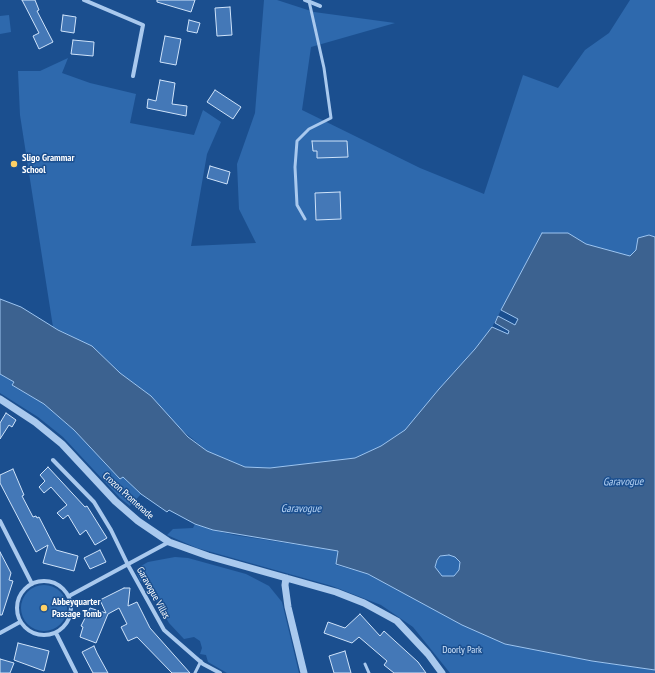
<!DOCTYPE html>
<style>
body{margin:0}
canvas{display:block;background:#1b4f8f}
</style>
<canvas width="655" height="673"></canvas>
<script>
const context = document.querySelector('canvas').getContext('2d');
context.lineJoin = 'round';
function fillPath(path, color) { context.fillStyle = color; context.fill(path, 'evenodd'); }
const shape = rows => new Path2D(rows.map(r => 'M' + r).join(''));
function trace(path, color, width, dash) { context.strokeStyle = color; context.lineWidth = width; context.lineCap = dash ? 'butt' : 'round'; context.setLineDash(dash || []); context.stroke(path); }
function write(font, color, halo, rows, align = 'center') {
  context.font = font + ' "PT Sans Narrow",sans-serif'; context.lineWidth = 3; context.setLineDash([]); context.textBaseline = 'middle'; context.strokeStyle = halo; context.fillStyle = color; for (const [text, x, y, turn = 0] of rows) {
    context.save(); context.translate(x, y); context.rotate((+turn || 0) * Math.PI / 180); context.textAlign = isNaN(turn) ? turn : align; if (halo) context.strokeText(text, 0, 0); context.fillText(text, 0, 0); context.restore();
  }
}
const green = shape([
 [264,0,277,0,314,12,395,23,311,47,302,110,420,168,484,194,523,75,558,88,585,50,609,33,630,0,655,0,655,245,635,263,542,233,492,327,475,349,439,389,405,430,381,446,355,458,270,468,245,467,207,451,176,425,151,396,120,373,92,346,53,327,20,115,18,71,40,71,68,58,62,73,90,83,136,94,130,123,194,135,203,110,221,122,207,154,191,246,256,243,239,209,237,164,255,113],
 [9,15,11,32,0,34,0,16],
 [0,374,14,382,13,386,44,404,74,430,120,479,122,476,141,494,130,506,120,498,63,437,38,417,0,393],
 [195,524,213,530,234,535,338,551,336,565,368,574,505,644,592,661,655,670,655,673,450,673,413,627,381,605,332,586,197,548,167,535,173,529,193,528],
 '436 566a12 12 0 1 1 24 0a12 12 0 1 1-24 0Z',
 [175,557,188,558,246,574,269,586,282,602,299,673,227,673,208,662,206,655,200,654,202,648,200,641,194,637,184,639,169,623,146,583,140,581,136,571,141,566,148,562],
 '21 608a23 23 0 1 1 46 0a23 23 0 1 1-46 0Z'
]);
const water = shape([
 [542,233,568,233,586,244,630,256,636,250,638,238,649,235,655,237,655,670,592,661,505,644,462,625,368,574,336,564,338,551,213,530,195,524,169,510,167,512,141,494,123,477,120,479,74,430,44,404,12,385,14,382,0,374,0,299,21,307,58,330,92,346,120,373,151,396,188,437,207,451,245,467,270,468,355,458,381,446,405,430,439,389,475,349,492,327,508,334,509,331,495,323,498,316,515,325,518,319,501,310,542,233],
 [449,555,455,557,460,562,459,570,454,576,442,576,435,567,437,560,440,556,449,555]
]);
const building = shape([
 [22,0,35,0,39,10,37,11,53,42,39,49,33,36,39,33,22,0],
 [157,0,195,0,191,12,157,2,157,0],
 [230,7,232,35,217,36,215,8,230,7],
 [63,15,76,17,74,33,61,31,63,15],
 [189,20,200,23,197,33,187,31,189,20],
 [165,36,181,39,176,65,160,62,165,36],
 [73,40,94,42,93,56,71,54,73,40],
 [160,80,175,83,172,104,187,106,186,116,147,108,148,99,156,101,160,80],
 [215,90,241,107,233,119,207,102,215,90],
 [312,141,347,141,348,157,317,158,317,151,313,151,312,141],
 [210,166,230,172,227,184,207,178,210,166],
 [340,192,341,219,316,220,315,193,340,192],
 [6,413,16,420,12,427,9,425,0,439,0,423,6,413],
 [48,467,85,507,87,506,107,538,95,545,86,530,80,535,68,515,63,519,57,513,67,505,51,487,44,493,39,487,45,481,40,475,48,467],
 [13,469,24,495,22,496,33,517,36,516,37,518,39,517,56,550,78,556,74,571,43,563,48,545,36,552,0,483,0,475,13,469],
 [100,550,106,562,90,569,84,558,100,550],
 [0,552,11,573,9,580,13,581,2,615,0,615,0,552],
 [124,588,130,588,128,606,137,602,150,628,190,673,172,673,137,637,128,641,121,627,127,624,119,608,108,614,96,643,80,637,83,627,81,626,90,608,106,613,100,600,124,588],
 [360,614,380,636,384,631,418,662,426,673,394,673,384,665,387,661,359,637,352,643,324,633,328,622,345,628,360,614],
 [18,643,49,651,44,671,14,660,18,643],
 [94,646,97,653,108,673,93,673,82,652,94,646],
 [345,651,351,673,334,673,329,656,345,651],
 [0,659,14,663,10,673,0,673,0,659]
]);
const service = shape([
 [305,219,297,205,295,167,297,141,309,129,331,118,324,68,309,1],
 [365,664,369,673],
 [195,673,201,661]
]);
const minor = shape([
 [84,0,143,25,133,76],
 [305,0,320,6],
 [53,460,94,502,111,530,128,565,164,630,203,664,220,673],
 [0,521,32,584],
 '17 608a27 27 0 1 1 54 0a27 27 0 1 1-54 0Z',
 [69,596,169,542],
 [0,633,20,622],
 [56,633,76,673]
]);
const tertiary = shape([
 [0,399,35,422,62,444,115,501,138,521,169,542,208,556,336,592,364,603,397,621,428,654,442,673],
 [286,578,285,585,288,607,304,673]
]);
const markers = [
 [14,164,4,"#ffd166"],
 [44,608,4,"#ffd166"]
];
const poiNames = [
 ["Sligo Grammar",22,158],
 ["School",22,170],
 ["Abbeyquarter",52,602],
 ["Passage Tomb",52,614]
];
const streetNames = [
 ["Crozon Promenade",128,496,42],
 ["Garavogue Villas",153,593,61]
];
const parkNames = [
 ["Doorly Park",462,650]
];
const waterNames = [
 ["Garavogue",623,482,-1],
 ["Garavogue",301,509]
];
fillPath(green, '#2e69ad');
fillPath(water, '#3c6290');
trace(water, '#9cc4f0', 1);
fillPath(building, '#4478b7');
trace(building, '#cfe3fa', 1);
trace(service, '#a9c9ee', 3);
trace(minor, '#a9c9ee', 4);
trace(tertiary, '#a9c9ee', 7);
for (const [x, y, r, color] of markers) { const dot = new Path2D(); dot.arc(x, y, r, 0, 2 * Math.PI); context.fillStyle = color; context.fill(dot); trace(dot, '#1b4f8f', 1.5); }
write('bold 10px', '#fff', '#1b4f8f', poiNames, 'left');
write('10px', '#fff', '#1b4f8f', streetNames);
write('10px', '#cfe3fa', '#1b4f8f', parkNames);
write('italic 11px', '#b5d3f5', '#1b4f8f', waterNames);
</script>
